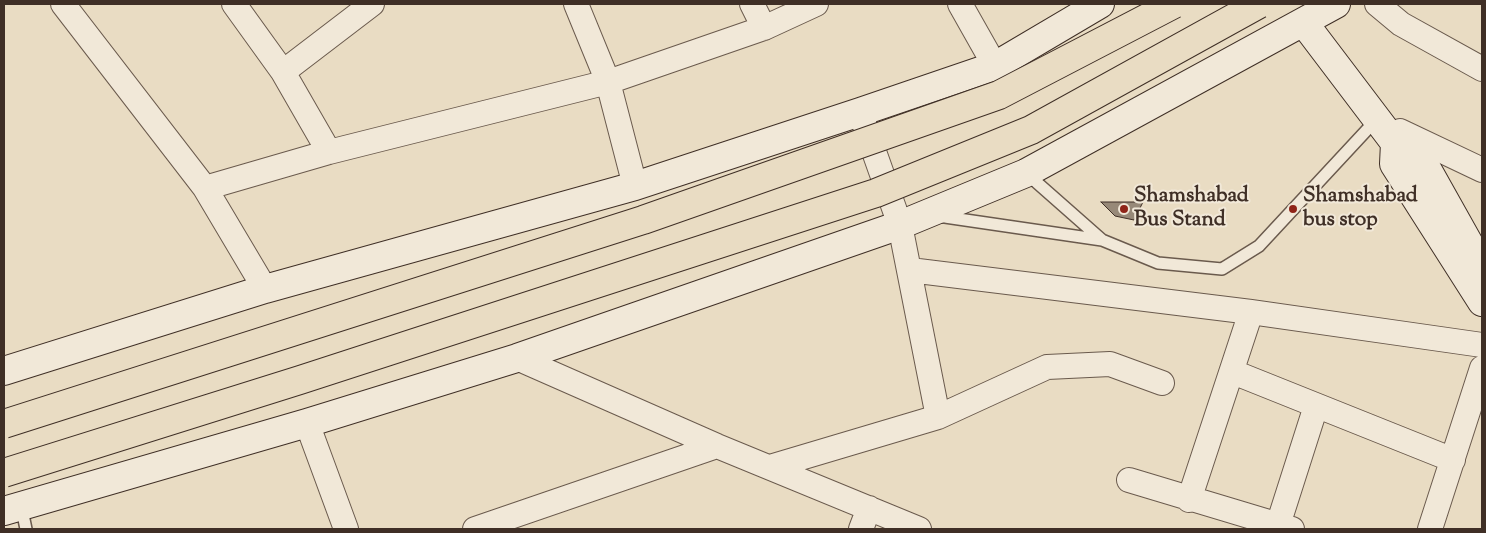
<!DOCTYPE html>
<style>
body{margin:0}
#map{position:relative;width:1486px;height:533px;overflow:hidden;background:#e9dcc3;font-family:"Sorts Mill Goudy",serif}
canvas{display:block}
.frame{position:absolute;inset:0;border:5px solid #3f2f26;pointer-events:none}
</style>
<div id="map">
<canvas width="1486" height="533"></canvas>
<div class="frame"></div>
</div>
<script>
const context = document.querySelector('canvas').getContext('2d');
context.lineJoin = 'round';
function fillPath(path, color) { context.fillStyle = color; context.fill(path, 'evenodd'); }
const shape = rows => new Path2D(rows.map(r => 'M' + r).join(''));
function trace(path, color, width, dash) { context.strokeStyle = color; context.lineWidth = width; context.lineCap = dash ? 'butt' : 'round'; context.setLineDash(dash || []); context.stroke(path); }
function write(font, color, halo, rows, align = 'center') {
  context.font = font + ' "Sorts Mill Goudy",serif'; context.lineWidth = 4; context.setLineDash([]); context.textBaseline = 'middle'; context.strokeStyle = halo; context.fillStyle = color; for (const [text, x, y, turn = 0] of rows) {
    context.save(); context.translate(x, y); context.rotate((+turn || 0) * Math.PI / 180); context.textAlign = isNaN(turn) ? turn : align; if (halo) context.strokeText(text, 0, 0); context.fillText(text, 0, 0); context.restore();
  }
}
const building = shape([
 [1101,202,1143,202,1134,220,1115,216,1101,202]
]);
const service = shape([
 [1026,173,1102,240,1158,263,1222,269,1259,246,1377,119],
 [938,216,1102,240],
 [21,505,26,529]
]);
const minor = shape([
 [63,4,205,188,265,289],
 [234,4,283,72,329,152],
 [576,4,608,82,635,186],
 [752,4,764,28],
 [960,4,995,66],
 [1377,4,1401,24,1482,69],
 [283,72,372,4],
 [860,112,900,225,938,417],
 [1400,131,1482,170],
 [205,188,329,152,608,82,764,28,816,4],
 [910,270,1251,312,1482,345],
 [517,358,717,446,919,529],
 [1233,372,1453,460],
 [307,423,346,529],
 [770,467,938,417,1047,367,1110,364,1162,383],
 [1129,480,1292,529],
 [1189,500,1251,312],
 [1278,525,1316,406],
 [475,529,717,446],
 [861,529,869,508],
 [1430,529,1482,368]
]);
const secondary = shape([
 [1304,23,1395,143,1417,151,1482,267],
 [1395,143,1394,164,1482,302],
 [4,371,265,289,635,186,860,112,995,66,1100,4],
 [4,511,307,423,517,358,900,225,1026,173,1336,4]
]);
const trunkBridge = shape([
 [4,424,643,220,999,95,1174,4],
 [4,473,300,380,876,193,1031,130,1259,4]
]);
const markers = [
 [1124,209,5,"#8f2418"],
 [1293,209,5,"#8f2418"]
];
const poiNames = [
 ["Shamshabad",1134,197],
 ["Bus Stand",1134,221],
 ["Shamshabad",1303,197],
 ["bus stop",1303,221]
];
fillPath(building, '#978978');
trace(building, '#3f2f26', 1);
trace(service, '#6a5a4d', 14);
trace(minor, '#6a5a4d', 26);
trace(secondary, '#3f2f26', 30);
trace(service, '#f1e8d8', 11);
trace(minor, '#f1e8d8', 24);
trace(secondary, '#f1e8d8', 28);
trace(trunkBridge, '#3f2f26', 30, []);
trace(trunkBridge, '#e9dcc3', 28);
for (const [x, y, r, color] of markers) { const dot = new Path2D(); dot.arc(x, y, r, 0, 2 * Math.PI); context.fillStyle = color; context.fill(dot); trace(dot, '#f1e8d8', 2); }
write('bold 21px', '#3f2f26', '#f1e8d8', poiNames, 'left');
</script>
